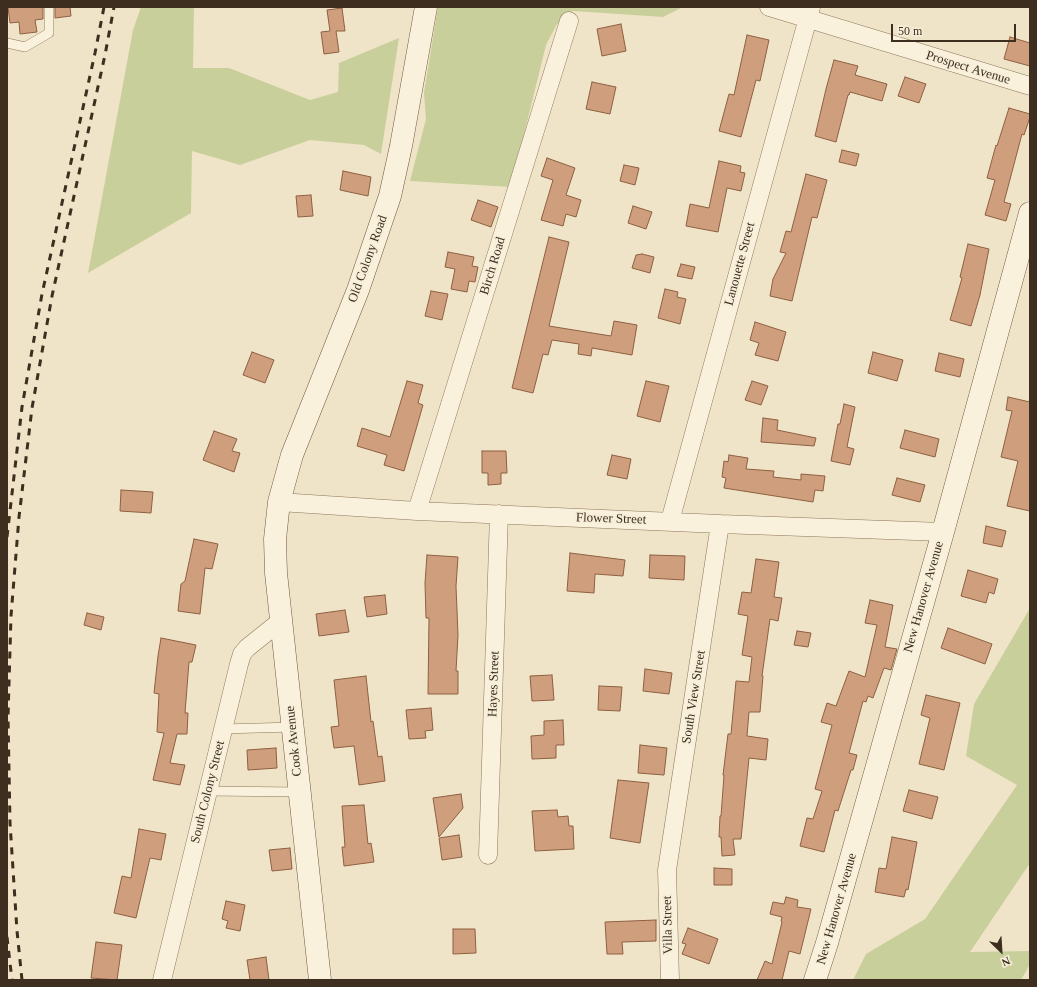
<!DOCTYPE html>
<style>
body{margin:0}
#map{position:relative;width:1037px;height:987px;overflow:hidden;background:#f0e4c8;font-family:"Times New Roman",serif}
canvas{display:block}
.frame{position:absolute;inset:0;border:8px solid #3d2e20;pointer-events:none}
.north{position:absolute;left:981px;top:931px;width:40px;height:40px;-webkit-text-stroke:3px #f7eed8;paint-order:stroke;rotate:155deg;font-size:11px;font-weight:700;line-height:16px;text-align:center;color:#3d2e20}
.north::after{content:'';display:block;margin:auto;width:14px;height:18px;background:#3d2e20;clip-path:polygon(50% 0,100% 100%,50% 72%,0 100%)}
.scale{position:absolute;left:891px;top:24px;width:125px;height:18px;box-sizing:border-box;border:2px solid #3d2e20;border-top:0;padding-left:5px;font-size:12px;line-height:14px;white-space:nowrap;color:#3d2e20;-webkit-text-stroke:3px #f7eed8;paint-order:stroke}
</style>
<div id="map">
<canvas width="1037" height="987"></canvas>
<div class="frame"></div>
<div class="north">N</div>
<div class="scale">50 m</div>
</div>
<script>
const context = document.querySelector('canvas').getContext('2d');
context.lineJoin = 'round';
function fillPath(path, color) { context.fillStyle = color; context.fill(path, 'evenodd'); }
const shape = rows => new Path2D(rows.map(r => 'M' + r).join(''));
function trace(path, color, width, dash) { context.strokeStyle = color; context.lineWidth = width; context.lineCap = dash ? 'butt' : 'round'; context.setLineDash(dash || []); context.stroke(path); }
function write(font, color, halo, rows, align = 'center') {
  context.font = font + ' "Times New Roman",serif'; context.lineWidth = 3.5; context.setLineDash([]); context.textBaseline = 'middle'; context.strokeStyle = halo; context.fillStyle = color; for (const [text, x, y, turn = 0] of rows) {
    context.save(); context.translate(x, y); context.rotate((+turn || 0) * Math.PI / 180); context.textAlign = isNaN(turn) ? turn : align; if (halo) context.strokeText(text, 0, 0); context.fillText(text, 0, 0); context.restore();
  }
}
const green = shape([
 [141,7,194,7,193,68,229,68,310,100,338,92,339,63,399,38,381,154,364,145,310,140,240,165,192,151,191,213,88,273,133,30],
 [438,7,683,7,663,17,573,11,557,24,546,45,511,187,410,181,426,119,424,93],
 [1030,608,1030,863,970,952,1030,951,1030,964,1021,980,853,980,866,954,925,919,1017,785,966,756,974,704]
]);
const building = shape([
 [8,7,43,7,43,19,35,20,37,32,20,34,19,22,10,23,8,7],
 [55,7,70,7,71,16,55,18,55,7],
 [342,8,345,31,336,31,339,52,324,54,321,32,330,31,327,10,342,8],
 [621,24,626,51,602,56,597,29,621,24],
 [747,35,769,40,760,81,756,80,741,137,719,131,729,94,734,95,747,35],
 [1010,37,1030,43,1030,66,1004,59,1010,37],
 [834,60,858,66,855,75,887,84,882,101,850,92,849,95,848,95,836,142,815,136,826,89,834,60],
 [905,77,926,84,919,103,898,96,905,77],
 [592,82,616,87,610,114,586,109,592,82],
 [1009,108,1030,114,1030,117,1024,135,1022,134,1004,202,1011,204,1006,221,985,215,995,180,987,178,996,145,997,146,1009,108],
 [842,150,859,154,856,166,839,162,842,150],
 [547,158,575,168,566,195,581,200,576,217,566,214,563,226,541,220,553,180,541,176,547,158],
 [719,161,741,166,740,172,745,173,741,191,727,188,718,232,686,226,690,204,709,208,719,161],
 [624,165,639,168,635,185,620,181,624,165],
 [343,171,371,177,368,196,340,190,343,171],
 [806,174,827,180,817,218,812,217,792,301,770,296,773,279,786,253,780,252,786,231,791,232,806,174],
 [311,195,313,216,298,217,296,196,311,195],
 [478,200,498,207,491,227,471,220,478,200],
 [633,206,652,212,646,229,628,223,633,206],
 [549,237,569,242,549,326,611,336,614,321,637,325,632,355,592,348,591,356,578,354,579,344,552,340,548,355,543,354,533,393,512,388,549,237],
 [968,244,989,249,980,295,971,326,950,320,962,278,960,277,968,244],
 [448,252,474,257,472,266,478,267,475,282,469,281,467,292,451,289,455,269,445,267,448,252],
 [642,254,654,257,650,273,632,268,636,255,642,254],
 [681,264,695,267,692,279,677,276,681,264],
 [665,289,678,292,677,297,686,299,680,324,658,318,665,289],
 [431,291,448,294,442,320,425,316,431,291],
 [755,322,786,332,778,361,755,355,759,343,750,340,755,322],
 [252,352,274,360,265,383,243,375,252,352],
 [873,352,903,360,897,381,868,373,873,352],
 [939,353,964,359,960,377,935,371,939,353],
 [407,381,423,385,418,403,423,405,404,471,384,465,387,455,357,446,362,428,390,437,407,381],
 [646,381,669,386,660,422,637,416,646,381],
 [752,381,768,386,761,405,745,400,752,381],
 [1008,397,1030,402,1030,511,1007,506,1018,461,1001,457,1012,411,1006,410,1008,397],
 [844,404,855,407,847,447,854,449,850,465,831,461,838,424,840,424,844,404],
 [763,418,778,420,777,430,816,438,814,446,761,442,763,418],
 [905,430,939,439,935,457,900,448,905,430],
 [214,431,237,439,232,451,240,453,234,472,203,460,214,431],
 [482,451,506,451,507,473,501,473,501,484,488,485,488,473,482,473,482,451],
 [612,455,631,459,627,479,607,475,612,455],
 [729,455,748,458,746,469,774,471,773,477,801,480,801,474,825,476,823,491,815,490,813,502,724,488,726,478,722,477,724,461,728,462,729,455],
 [897,478,925,485,920,502,892,495,897,478],
 [121,490,153,492,151,513,120,511,121,490],
 [986,526,1006,531,1002,547,983,543,986,526],
 [194,539,218,544,212,569,205,568,200,614,178,611,181,584,185,581,194,539],
 [570,553,625,560,623,576,595,574,594,593,567,591,570,553],
 [427,555,458,557,456,586,458,635,456,671,458,671,458,694,428,694,429,618,426,618,425,583,427,555],
 [650,555,685,556,684,580,649,578,650,555],
 [756,559,779,562,774,597,782,598,778,621,770,619,762,676,763,676,760,712,749,712,747,736,768,739,766,760,749,758,741,839,733,839,735,855,722,856,721,837,719,837,720,816,721,816,724,775,723,775,728,734,731,734,736,681,749,682,752,657,742,655,748,616,738,614,742,592,751,593,756,559],
 [968,570,998,579,994,594,989,592,986,603,961,596,968,570],
 [385,595,387,614,367,617,364,597,385,595],
 [870,600,893,605,885,647,897,649,891,670,884,668,873,698,868,696,866,702,863,701,849,753,857,755,853,770,851,770,838,811,835,810,824,852,800,846,807,818,813,819,822,791,815,789,832,725,821,722,827,703,836,706,849,671,865,677,877,625,865,623,870,600],
 [345,610,349,632,319,636,316,614,345,610],
 [87,613,104,617,101,630,84,625,87,613],
 [948,628,992,644,985,664,941,648,948,628],
 [797,631,811,633,808,647,794,645,797,631],
 [161,638,196,645,192,662,189,662,185,713,188,713,187,734,177,734,170,763,185,765,180,785,153,780,164,733,157,732,159,694,154,693,158,656,161,638],
 [645,669,672,673,669,694,643,691,645,669],
 [552,675,554,700,532,701,530,676,552,675],
 [366,676,371,722,373,721,378,757,382,756,385,781,359,785,354,746,334,748,331,727,339,726,334,680,366,676],
 [599,686,622,687,620,711,598,710,599,686],
 [926,695,960,703,944,770,919,764,930,718,921,715,926,695],
 [431,708,433,730,425,731,426,738,409,739,406,710,431,708],
 [563,720,564,745,556,745,556,758,532,759,531,736,544,735,544,721,563,720],
 [640,745,667,748,664,775,638,773,640,745],
 [276,748,277,768,248,770,247,750,276,748],
 [618,780,649,783,640,843,610,838,618,780],
 [909,790,938,797,932,819,903,811,909,790],
 [461,794,463,808,439,837,433,798,461,794],
 [364,805,368,844,371,843,374,862,344,866,342,847,345,847,342,806,364,805],
 [557,810,558,817,568,816,569,826,573,826,574,849,535,851,532,811,557,810],
 [139,829,166,834,161,860,150,858,136,918,114,913,122,876,131,878,139,829],
 [459,835,462,857,442,860,439,838,459,835],
 [892,837,917,842,908,890,906,889,904,897,875,892,879,868,886,869,892,837],
 [290,848,292,869,272,871,269,850,290,848],
 [714,868,732,869,732,885,714,885,714,868],
 [786,897,798,900,797,907,811,909,800,954,789,951,782,980,757,980,765,961,772,964,782,922,781,921,782,917,770,914,773,902,784,904,786,897],
 [226,901,245,905,240,931,226,928,228,921,222,919,226,901],
 [656,920,656,941,622,942,623,954,607,954,605,922,656,920],
 [688,928,718,939,709,964,682,954,686,944,682,943,688,928],
 [453,929,475,929,476,953,453,954,453,929],
 [96,942,122,945,117,980,91,978,96,942],
 [266,957,269,980,250,980,247,960,266,957]
]);
const lane = shape([
 [7,43,25,47,49,33,49,7],
 [223,729,293,727],
 [208,791,300,792]
]);
const street = shape([
 [769,7,1030,86],
 [279,502,417,511,720,524,943,532],
 [417,511,569,21],
 [670,521,811,7],
 [488,855,499,514],
 [162,980,239,664,242,654,247,648,282,620],
 [670,980,667,870,720,524]
]);
const secondary = shape([
 [320,980,276,573,275,539,279,502,292,455,358,290,390,196,401,146,426,7],
 [815,980,827,943,943,532,1030,213]
]);
const rail = shape([
 [7,537,22,407,42,294,95,53,104,7],
 [7,937,12,980],
 [22,980,17,931,10,823,8,717,11,616,19,517,32,408,52,296,105,55,114,7]
]);
const streetNames = [
 ["Prospect Avenue",968,68,17],
 ["Old Colony Road",368,259,-70],
 ["Lanouette Street",740,264,-75],
 ["Birch Road",493,266,-73],
 ["Flower Street",611,519,2],
 ["New Hanover Avenue",924,597,-74],
 ["Hayes Street",494,684,-88],
 ["South View Street",694,697,-81],
 ["Cook Avenue",294,741,-96],
 ["South Colony Street",208,792,-76],
 ["New Hanover Avenue",837,909,-74],
 ["Villa Street",668,925,-91]
];
fillPath(green, '#c9cf9b');
fillPath(building, '#cf9f7d');
trace(building, '#8d5f41', 1);
trace(lane, '#8d765c', 10);
trace(street, '#8d765c', 19);
trace(secondary, '#6f573f', 23);
trace(lane, '#faf1dc', 9);
trace(street, '#faf1dc', 18);
trace(secondary, '#faf1dc', 22);
trace(rail, '#3d2e20', 3, [7, 7]);
write('13px', '#3d2e20', '#f7eed8', streetNames);
</script>
